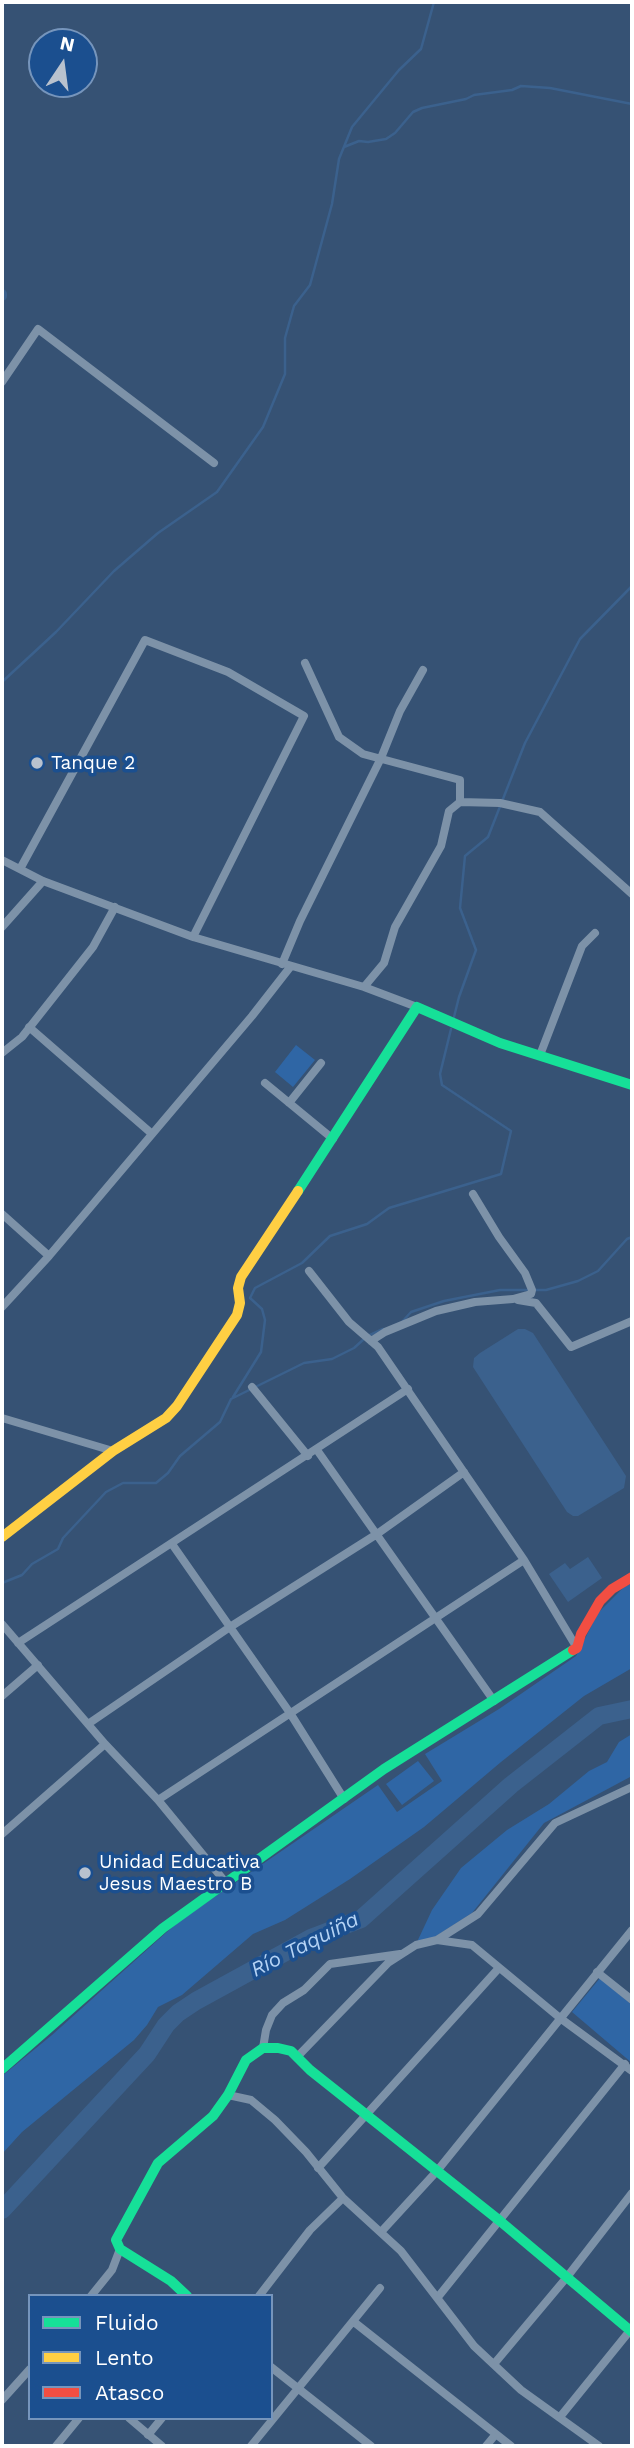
<!DOCTYPE html>
<meta charset="utf-8">
<style>
body{margin:0}
#map{position:relative;width:634px;height:2448px;overflow:hidden;background:#365274;font-family:"Work Sans",sans-serif}
canvas{display:block}
.frame{position:absolute;inset:0;border:4px solid #fff;pointer-events:none}
.legend{position:absolute;left:28px;top:2294px;width:245px;height:126px;box-sizing:border-box;background:#1b4f8f;border:2px solid #7695bc;margin:0;padding:9px 12px;list-style:none;font-size:21px;color:#fff}
.legend li{display:flex;align-items:center;gap:14px;height:35px}
.legend b{width:35px;border:2px solid #7695bc}
.north{position:absolute;left:28px;top:28px;width:70px;height:70px;box-sizing:border-box;background:#1b4f8f;border:2px solid #7695bc;border-radius:50%;rotate:13deg;font-size:19px;font-weight:700;line-height:28px;text-align:center;color:#fff}
.north::after{content:'';display:block;margin:auto;width:24px;height:32px;background:#b9c2ce;clip-path:polygon(50% 0,100% 100%,50% 72%,0 100%)}
</style>
<div id="map">
<canvas width="634" height="2448"></canvas>
<div class="frame"></div>
<ul class="legend">
<li><b style="height:9px;background:#16e098"></b>Fluido</li>
<li><b style="height:9px;background:#ffcf43"></b>Lento</li>
<li><b style="height:9px;background:#f24e42"></b>Atasco</li>
</ul>
<div class="north">N</div>
</div>
<script>
const context = document.querySelector('canvas').getContext('2d');
context.lineJoin = 'round';
function fillPath(path, color) { context.fillStyle = color; context.fill(path, 'evenodd'); }
const shape = rows => new Path2D(rows.map(r => 'M' + r).join(''));
function trace(path, color, width, dash) { context.strokeStyle = color; context.lineWidth = width; context.lineCap = dash ? 'butt' : 'round'; context.setLineDash(dash || []); context.stroke(path); }
function write(font, color, halo, rows, align = 'center') {
  context.font = font + ' "Work Sans",sans-serif'; context.lineWidth = 7; context.setLineDash([]); context.textBaseline = 'middle'; context.strokeStyle = halo; context.fillStyle = color; for (const [text, x, y, turn = 0] of rows) {
    context.save(); context.translate(x, y); context.rotate((+turn || 0) * Math.PI / 180); context.textAlign = isNaN(turn) ? turn : align; if (halo) context.strokeText(text, 0, 0); context.fillText(text, 0, 0); context.restore();
  }
}
const green = shape([
 [296,1045,315,1060,293,1087,275,1072],
 [632,1583,632,1668,584,1696,501,1762,424,1827,350,1879,285,1920,253,1934,182,1995,158,2007,147,2025,134,2040,22,2132,2,2154,2,2076,52,2035,178,1922,378,1785,397,1812,442,1781,425,1754,499,1709,576,1656,598,1613,623,1588],
 [632,1734,632,1774,630,1777,544,1823,472,1913,433,1938,417,1942,432,1910,461,1868,507,1830,549,1804,589,1771,607,1762,619,1742],
 [418,1761,434,1781,402,1805,386,1784],
 [600,1978,632,2005,632,2063,572,2012]
]);
const water = shape([
 [518,1329,525,1329,533,1333,626,1476,624,1488,578,1516,573,1516,567,1512,473,1367,474,1358,480,1353],
 [588,1557,602,1578,568,1602,549,1574,565,1563,570,1569]
]);
const stream = shape([
 [344,147,359,141,368,142,386,139,395,133,413,112,422,108,466,99,474,95,512,90,521,86,550,88,632,104],
 [2,682,56,632,114,571,158,533,217,492,263,427,285,374,285,338,294,306,310,285,332,204,339,159,352,127,399,70,421,49,434,2],
 [454,1017,459,997,476,950,460,908,465,856,488,837,525,743,580,639,632,586],
 [535,1290,546,1290,578,1281,598,1271,627,1239,632,1237],
 [402,1322,411,1312,444,1301,500,1290,528,1290],
 [370,1335,383,1329],
 [233,1397,261,1352,265,1320,262,1309,250,1298,255,1288,302,1263,330,1236,367,1224,389,1208,501,1174,511,1131,442,1085,440,1074,451,1029],
 [2,1583,22,1575,32,1564,58,1549,63,1538,106,1492,123,1483,156,1483,168,1473,180,1456,220,1422,231,1399,304,1363,332,1359,354,1348,364,1339]
]);
const canal = shape([
 [2,294,2,296]
]);
const river = shape([
 [2,2210,147,2054,166,2025,178,2013,196,2001,311,1938,361,1919,511,1785,599,1716,632,1709]
]);
const street = shape([
 [2,382,38,329,214,463],
 [305,663,339,737,363,754,460,780,460,802,500,803,540,812,632,894],
 [2,860,43,881,193,937,364,987,417,1007],
 [20,869,145,640,228,672,304,716,193,937],
 [2,927,43,881],
 [282,964,300,921,381,758,400,711,423,670],
 [364,987,384,963,395,927,441,846,449,811,460,802],
 [29,1027,151,1133],
 [2,1053,22,1037,93,947,115,907],
 [540,1055,582,946,595,933],
 [265,1083,333,1139],
 [289,1103,321,1063],
 [2,1214,49,1256],
 [309,1271,349,1322,378,1347,524,1560,577,1648],
 [518,1300,536,1303,571,1347,632,1321],
 [2,1307,49,1256,252,1016,291,966],
 [371,1341,385,1332,436,1311,475,1302,513,1299,531,1294,532,1290,525,1273,499,1237,473,1194],
 [252,1387,308,1456],
 [2,1418,113,1451],
 [317,1450,494,1701],
 [172,1544,290,1713,344,1799],
 [2,1624,105,1744,158,1800,227,1884],
 [18,1643,408,1389],
 [2,1696,38,1665],
 [88,1724,230,1627,377,1534,464,1472],
 [158,1800,524,1560],
 [2,1834,105,1744],
 [437,1940,472,1945,560,2018,632,2071],
 [597,1972,632,2000],
 [263,2048,266,2030,272,2015,283,2003,304,1990,330,1964,400,1954],
 [298,2056,388,1963,416,1945,437,1940,478,1914,555,1823,632,1787],
 [228,2095,251,2100,275,2120,306,2152,343,2198,401,2251,474,2346,521,2390,599,2446],
 [318,2168,498,1969],
 [381,2232,437,2171,632,1930],
 [91,2296,112,2270,120,2249],
 [259,2296,310,2230,343,2198],
 [438,2297,625,2064],
 [354,2322,511,2446],
 [494,2364,567,2277,632,2193],
 [271,2367,371,2446],
 [2,2400,30,2369],
 [560,2417,632,2328],
 [129,2418,162,2446],
 [148,2435,162,2418],
 [56,2446,79,2418],
 [251,2446,380,2288],
 [486,2446,496,2434]
]);
const fast = shape([
 [298,1191,417,1007,500,1043,632,1085],
 [2,2069,163,1928,384,1769,573,1650],
 [187,2296,171,2281,120,2249,116,2240,158,2163,213,2116,228,2095,246,2060,263,2048,278,2048,291,2051,310,2070,500,2221,632,2332]
]);
const slow = shape([
 [2,1537,113,1451,166,1418,177,1406,237,1315,240,1303,238,1288,241,1277,298,1191]
]);
const jam = shape([
 [573,1650,577,1648,581,1634,600,1601,612,1589,632,1577]
]);
const markers = [
 [37,763,7,"#b9c2ce"],
 [85,1873,7,"#b9c2ce"]
];
const poiNames = [
 ["Tanque 2",51,763],
 ["Unidad Educativa",99,1862],
 ["Jesus Maestro B",99,1884]
];
const waterNames = [
 ["Río Taquiña",305,1945,-27]
];
fillPath(green, '#2f66a5');
fillPath(water, '#3b618d');
trace(stream, '#3b618d', 2.5);
trace(canal, '#3b618d', 10);
trace(river, '#3b618d', 18);
trace(street, '#7d92a8', 8);
trace(fast, '#16e098', 10);
trace(slow, '#ffcf43', 10);
trace(jam, '#f24e42', 10);
for (const [x, y, r, color] of markers) { const dot = new Path2D(); dot.arc(x, y, r, 0, 2 * Math.PI); context.fillStyle = color; context.fill(dot); trace(dot, '#1b4f8f', 2.5); }
write('19px', '#fff', '#1b4f8f', poiNames, 'left');
write('italic 21px', '#b5d3f5', '#1b4f8f', waterNames);
</script>
